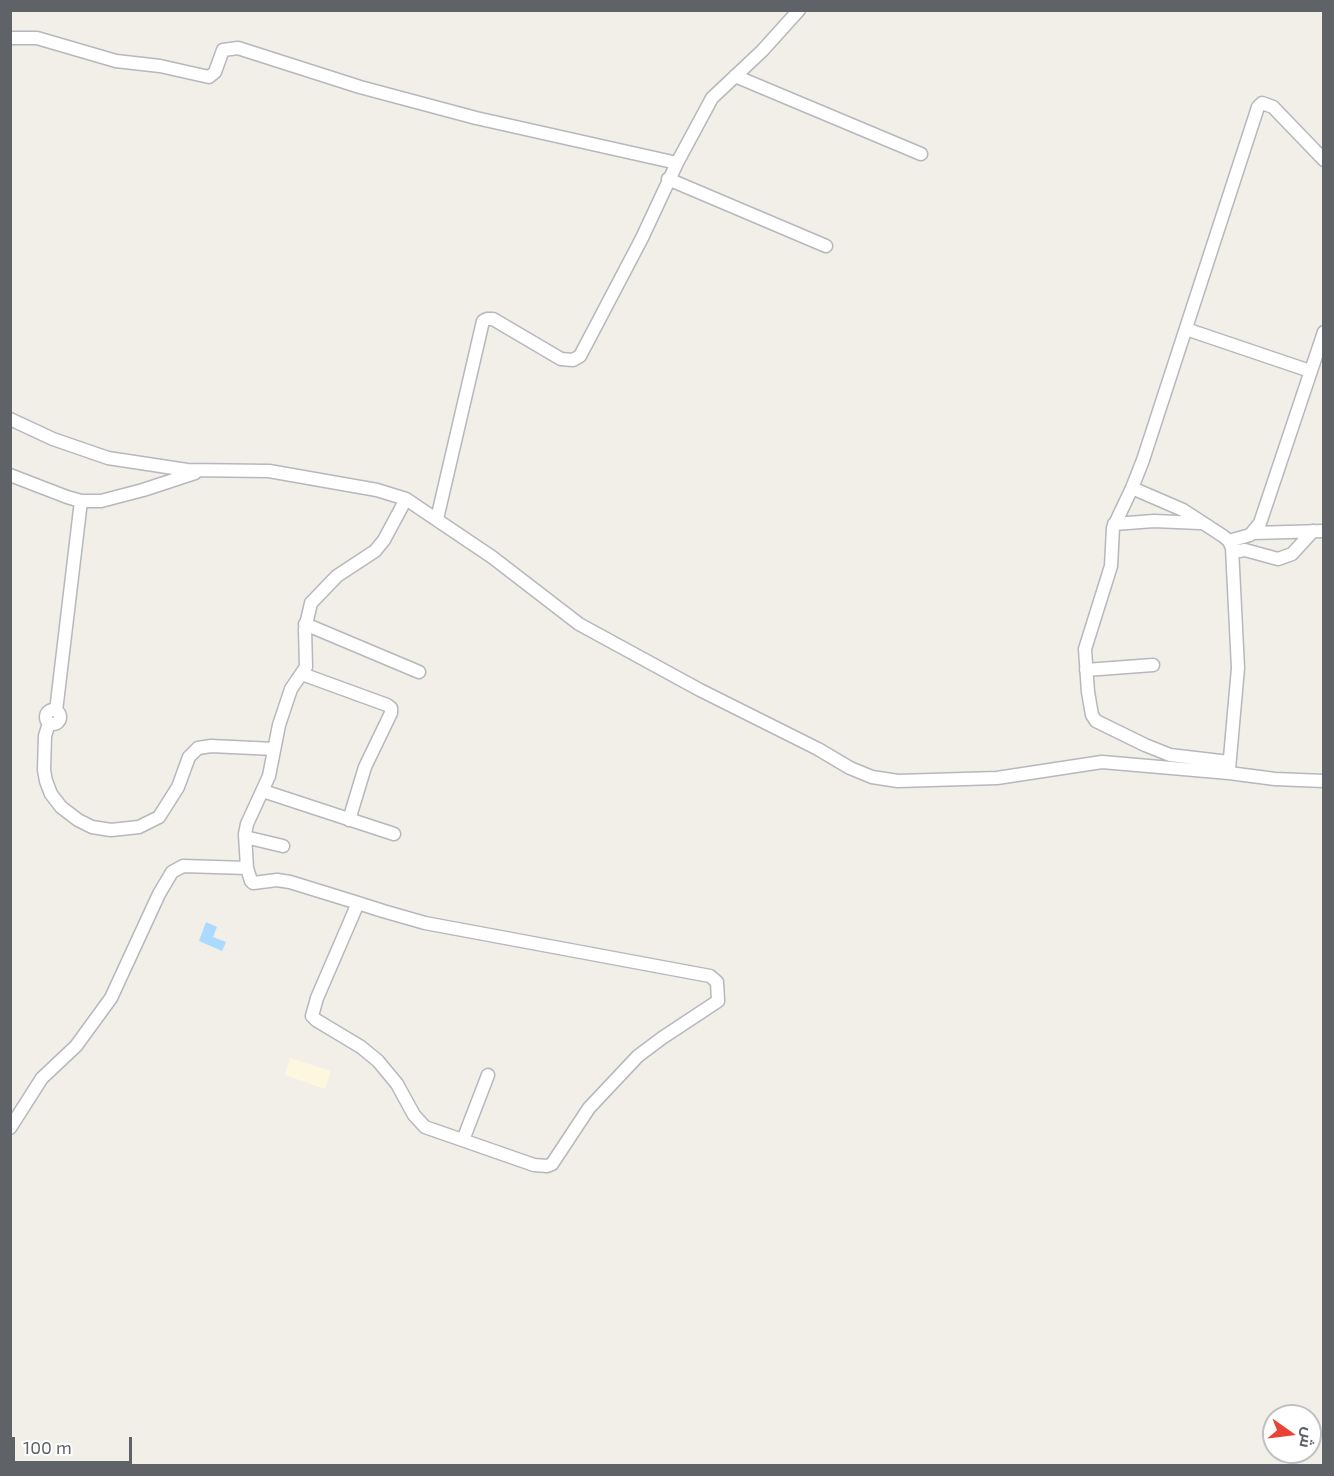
<!DOCTYPE html>
<meta charset="utf-8">
<style>
body{margin:0}
#map{position:relative;width:1334px;height:1476px;overflow:hidden;background:#f1efe8;font-family:"Exo 2",Cairo,sans-serif}
canvas{display:block}
.frame{position:absolute;inset:0;border:12px solid #5f6368;pointer-events:none}
.north{position:absolute;left:1262px;top:1404px;width:60px;height:60px;box-sizing:border-box;background:#fff;border:2px solid #bfc1c3;border-radius:50%;rotate:104deg;font-size:16px;font-weight:700;line-height:24px;text-align:center;color:#5f6368}
.north::after{content:'';display:block;margin:auto;width:21px;height:27px;background:#ea4335;clip-path:polygon(50% 0,100% 100%,50% 72%,0 100%)}
.scale{position:absolute;left:12px;top:1437px;width:120px;height:27px;box-sizing:border-box;border:3px solid #5f6368;border-top:0;padding-left:8px;font-size:18px;line-height:21px;white-space:nowrap;color:#5f6368;-webkit-text-stroke:4px #fff;paint-order:stroke}
</style>
<div id="map">
<canvas width="1334" height="1476"></canvas>
<div class="frame"></div>
<div class="north">ش</div>
<div class="scale">100 m</div>
</div>
<script>
const context = document.querySelector('canvas').getContext('2d');
context.lineJoin = 'round';
function fillPath(path, color) { context.fillStyle = color; context.fill(path, 'evenodd'); }
const shape = rows => new Path2D(rows.map(r => 'M' + r).join(''));
function trace(path, color, width, dash) { context.strokeStyle = color; context.lineWidth = width; context.lineCap = dash ? 'butt' : 'round'; context.setLineDash(dash || []); context.stroke(path); }
const commercial = shape([
 [290,1058,331,1071,325,1089,285,1075]
]);
const water = shape([
 [206,922,217,927,213,937,226,942,222,951,199,941]
]);
const minor = shape([
 [10,38,37,38,116,61,160,66,209,77,215,72,223,50,238,48,360,87,476,118,677,163,712,98,762,51,799,10],
 [735,76,921,154],
 [668,179,826,246],
 [1186,329,1310,371],
 [10,419,53,439,108,458,187,470,269,471,377,490,406,499,492,557,579,624,700,690,818,749,850,768,872,777,898,781,997,778,1102,762,1229,773,1275,779,1324,781],
 [10,475,67,497,81,501,101,501,143,490,195,473],
 [1132,488,1183,510,1223,536,1229,541,1232,548,1238,668,1229,769],
 [437,519,483,321,487,319,493,319,561,359,573,360,580,356,642,238,677,163],
 [1114,524,1154,521,1200,523],
 [1253,533,1324,531],
 [1229,541,1250,535,1260,523,1324,332],
 [1233,552,1245,550,1278,559,1292,554,1313,531],
 [305,624,419,672],
 [1086,670,1153,665],
 [302,674,387,705,391,708,391,713,365,767,349,820],
 '46 717a7 7 0 1 1 14 0a7 7 0 1 1-14 0Z',
 [56,711,81,501],
 [49,723,45,736,44,770,46,781,51,794,61,807,78,820,92,827,111,830,139,827,159,817,178,787,189,757,198,748,211,746,274,749],
 [1229,762,1170,755,1145,745,1096,721,1092,715,1088,692,1085,649,1111,566,1113,528,1132,488,1143,460,1258,107,1262,103,1273,107,1324,160],
 [263,791,394,834],
 [245,837,283,846],
 [247,868,251,881,253,883,277,880,290,882,358,903,383,911,425,923,710,976,717,982,718,1001,662,1038,638,1056,589,1108,552,1164,547,1166,534,1165,425,1127,414,1115,397,1084,378,1061,361,1047,316,1020,312,1016,317,998,358,903],
 [10,1128,42,1078,76,1046,111,998,159,894,172,872,183,866,247,868,245,834,247,824,269,776,279,725,291,689,306,667,305,629,311,603,337,576,375,551,384,540,406,499],
 [463,1140,488,1075]
]);
fillPath(commercial, '#fef7e0');
fillPath(water, '#aadaff');
trace(minor, '#b5b8bc', 15);
trace(minor, '#fff', 12);
</script>
